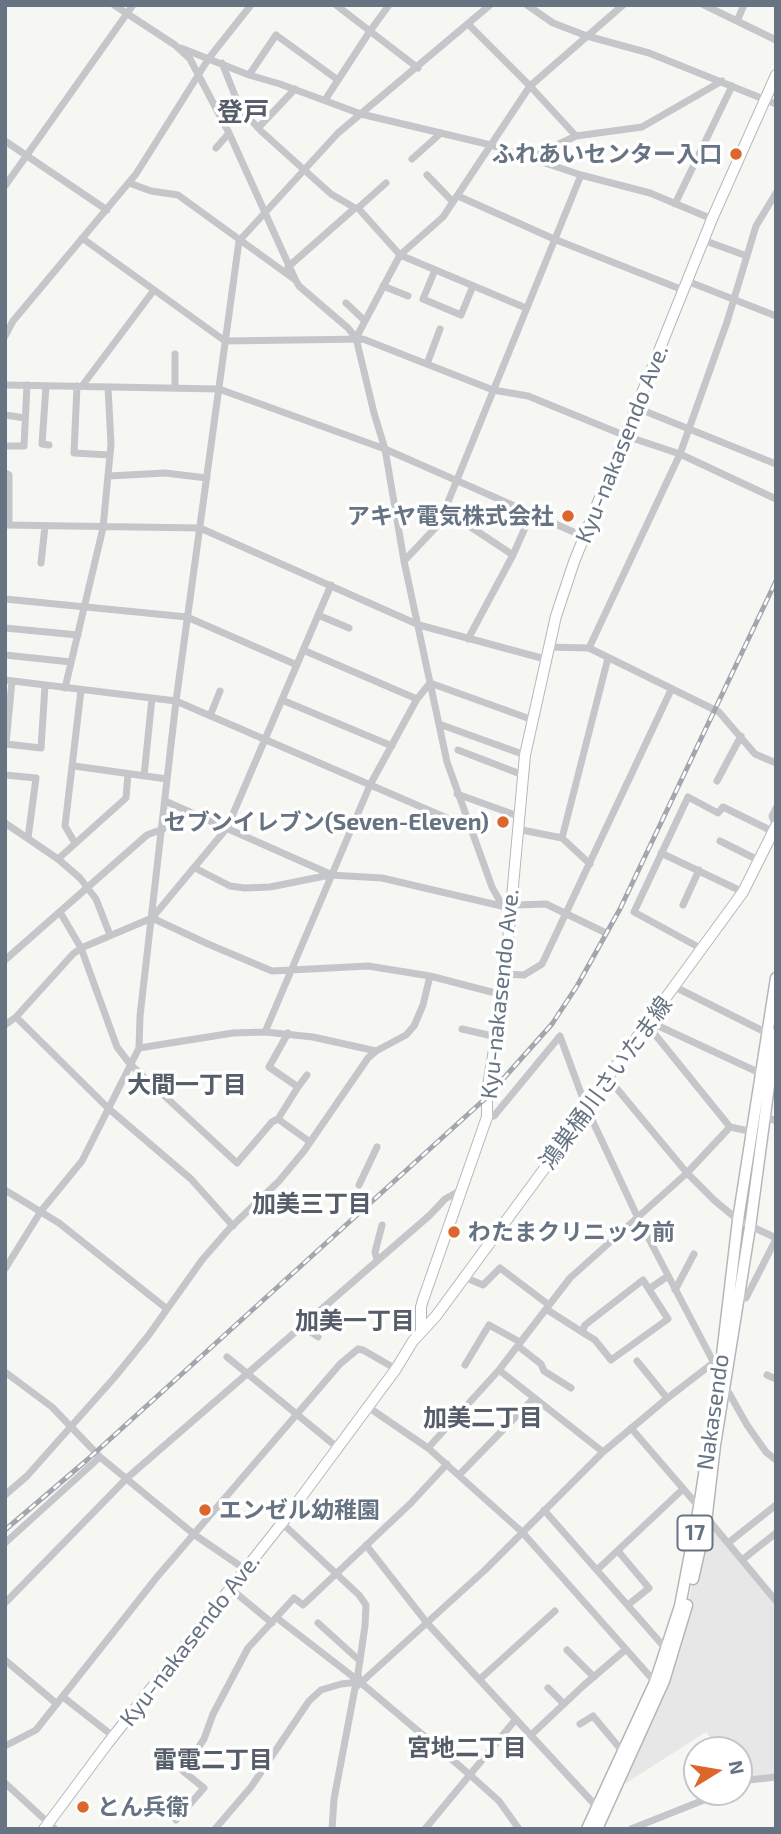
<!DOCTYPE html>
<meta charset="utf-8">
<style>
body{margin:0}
#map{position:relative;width:781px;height:1834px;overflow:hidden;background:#f6f6f3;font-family:"Exo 2",sans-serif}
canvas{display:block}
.frame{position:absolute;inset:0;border:7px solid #667382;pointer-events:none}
.north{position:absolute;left:683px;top:1736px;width:70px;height:70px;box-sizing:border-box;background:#fff;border:2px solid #c2c7cd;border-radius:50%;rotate:79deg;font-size:19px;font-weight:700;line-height:28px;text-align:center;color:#667382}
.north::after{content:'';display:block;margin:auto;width:24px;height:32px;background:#dc662c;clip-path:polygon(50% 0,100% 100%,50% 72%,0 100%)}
</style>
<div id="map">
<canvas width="781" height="1834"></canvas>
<div class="frame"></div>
<div class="north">N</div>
</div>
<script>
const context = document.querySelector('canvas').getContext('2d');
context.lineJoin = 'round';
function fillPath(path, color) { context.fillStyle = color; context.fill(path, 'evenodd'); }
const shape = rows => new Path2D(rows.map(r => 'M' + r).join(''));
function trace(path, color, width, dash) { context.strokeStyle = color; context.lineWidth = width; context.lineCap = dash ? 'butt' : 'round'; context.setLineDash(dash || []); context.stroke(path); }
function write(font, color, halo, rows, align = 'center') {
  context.font = font + ' "Exo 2","Noto Sans JP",sans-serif'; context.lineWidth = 7; context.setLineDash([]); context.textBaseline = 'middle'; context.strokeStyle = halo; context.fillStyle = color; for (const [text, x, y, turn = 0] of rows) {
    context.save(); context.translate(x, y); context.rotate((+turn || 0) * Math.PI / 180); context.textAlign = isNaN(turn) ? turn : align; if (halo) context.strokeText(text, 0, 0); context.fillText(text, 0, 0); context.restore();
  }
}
const built = shape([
 [706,1522,776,1606,776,1777,749,1780,739,1760,739,1750,720,1750,706,1732,615,1790,684,1621]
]);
const minor = shape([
 [114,5,175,45,190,59,229,133,295,279,299,286,348,328,356,338,374,413,385,449,404,561,447,762,492,887,502,905],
 [336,5,418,68],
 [527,5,553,23,587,36,649,53,776,104],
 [704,5,776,40],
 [737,21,744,5],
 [468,24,530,86,576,136],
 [181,48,249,75,280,84,361,114,491,145,581,175,650,193,712,219],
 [222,63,240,108,261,131,331,194,355,208,358,208],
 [249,75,276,35,338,80],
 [325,100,370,31,389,5],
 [258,128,295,89],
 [5,141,107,210],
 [216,148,229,133],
 [531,157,576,136,642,127,722,81],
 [412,159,441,133],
 [427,175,453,202],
 [129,183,151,191,178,195,294,279],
 [386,183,358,208,400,255,526,308],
 [5,186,133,5],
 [458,196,554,239,683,290],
 [675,204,732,86],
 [82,238,225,341,363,339,493,390,528,396,626,436,680,454,776,499],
 [703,240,747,256],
 [288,267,355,208],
 [435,270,423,299,461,315,473,286],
 [687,281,776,316],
 [383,286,408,296],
 [346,303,365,321],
 [5,336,13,321,136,174,209,58,251,5],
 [356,338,400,255,443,217,530,86,623,5],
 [427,364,440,329],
 [5,385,219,389,385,449,585,537],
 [46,386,42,444,49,445],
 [77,386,74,453,110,455],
 [82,386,154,290],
 [175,387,175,354],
 [637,408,776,464],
 [5,415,25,418],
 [5,446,24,446,27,385],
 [5,473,9,475,9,525],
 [109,476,165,473,207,478],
 [445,510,513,555],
 [5,525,200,528,419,625,545,659],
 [404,561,439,524,581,175],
 [41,563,45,526],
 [5,599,187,617,297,665],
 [318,615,349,628],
 [5,628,78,635],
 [468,639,513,555,532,512],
 [548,647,589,648,719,712,755,754,776,763],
 [589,648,680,454,727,322,756,226,776,193],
 [303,650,417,699],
 [5,655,71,662],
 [5,680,176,701,470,828],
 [12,681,6,744,41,748,45,686],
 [430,683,533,720],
 [65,688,103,528,111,444,108,387],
 [282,700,392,746],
 [210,716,220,691],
 [439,724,525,755],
 [458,750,523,775],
 [74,766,167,779],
 [5,775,36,778,28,838],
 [144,776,152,698],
 [717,781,741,736],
 [457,794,518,816],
 [165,801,330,874],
 [5,823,58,859,80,878,96,899,110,935],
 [776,827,772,816,776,808],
 [517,829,562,838,590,864],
 [562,838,608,658],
 [720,841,758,860],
 [75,843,65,826,81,690],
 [661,853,743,892],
 [58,859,126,798,128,774],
 [195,868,230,886,245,888,270,887,330,875,382,878,510,908,516,905,546,904,604,932],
 [683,905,699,870],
 [60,912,81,948,117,1047,130,1064,237,1163,272,1122,278,1119,310,1142],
 [152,918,208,944,272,971,368,966,430,976,503,995],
 [702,949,634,912,688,797,718,813,723,807,772,831],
 [5,960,147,835,163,829],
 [505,974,524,975,542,964,671,690],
 [675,987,767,1033],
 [16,1017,108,1108,191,1179,233,1226],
 [650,1022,653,1032,730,1127,753,1132],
 [650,1022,762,1074],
 [5,1025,16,1017,73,954,81,948,152,918,227,828,331,585],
 [462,1029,497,1037],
 [265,1032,370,785,417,699,430,683],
 [288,1033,269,1067,298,1087,307,1075],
 [139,1048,233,1033,265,1032,313,1037,376,1051],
 [608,1078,687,1173,714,1200,738,1220,776,1238],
 [764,1116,776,1121],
 [487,1117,494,1116,560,1036,586,1107,638,1218,715,1365],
 [278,1119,298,1087],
 [359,1185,377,1147],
 [5,1190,59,1223,167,1309],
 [377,1260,375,1252,382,1225],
 [5,1269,41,1211,82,1161,139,1048,140,1016,176,701,239,241,338,133,490,5],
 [464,1277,483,1285,500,1268,549,1305],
 [649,1289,668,1276],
 [675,1290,694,1254],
 [738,1298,746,1298,776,1239],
 [546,1309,582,1332,595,1340,611,1360,668,1319,643,1280,585,1325,582,1332],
 [301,1325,318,1337],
 [518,1346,541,1364,544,1371,571,1388],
 [227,1357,338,1448],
 [637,1361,667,1398],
 [465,1365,489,1325,520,1342],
 [499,1370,603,1452],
 [5,1372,52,1407,100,1457,151,1499,195,1535,246,1570],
 [767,1375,776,1379],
 [724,1393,729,1393,747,1425,766,1452,776,1460],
 [368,1407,428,1448,522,1532,655,1682],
 [631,1428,699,1507],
 [428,1448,499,1370,570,1278,687,1173,730,1127],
 [460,1474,534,1398],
 [5,1495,27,1476,114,1378,148,1336,202,1260,229,1229,279,1181,304,1151,368,1058,376,1051,406,1035,414,1026,423,1005,430,976],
 [544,1510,666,1649],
 [707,1518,776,1601],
 [282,1523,359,1595,366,1605,365,1626,358,1673,359,1682],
 [5,1543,100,1457],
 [728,1543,776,1505],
 [366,1545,427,1623,597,1807],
 [618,1551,649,1588,628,1605],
 [742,1560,776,1533],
 [597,1570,683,1489],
 [231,1589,272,1623],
 [5,1603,127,1478,430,1215,445,1199,463,1189],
 [277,1618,360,1682,469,1774,499,1801,519,1829],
 [318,1623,360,1661],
 [567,1650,594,1677],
 [5,1660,57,1704],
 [480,1679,555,1611],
 [548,1688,564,1704],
 [63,1697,113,1736],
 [580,1724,593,1716,623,1752],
 [531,1735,583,1686,625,1650],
 [5,1746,36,1730,157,1577,340,1364,358,1349,363,1350,396,1369],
 [5,1783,55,1829],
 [739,1785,749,1780,776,1777],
 [176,1820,204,1788,183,1771,204,1739,213,1714,248,1648,294,1598,303,1605,411,1503,447,1464],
 [215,1829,251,1787,309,1701,321,1690,341,1684,359,1682],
 [332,1829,334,1799,355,1688,485,1570,603,1452,665,1400,713,1363],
 [425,1829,516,1719],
 [631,1829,724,1792]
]);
const major = shape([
 [421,1331,421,1307,423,1300,487,1117,487,1092,503,995,525,755,556,616,574,562,712,219,776,75],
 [44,1829,108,1743,282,1523,396,1369,413,1341,436,1316,550,1161,586,1107,743,892,776,826]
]);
const highway = shape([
 [693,1579,706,1522,715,1445,750,1227,776,1033],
 [587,1829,655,1682,680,1606,699,1507,720,1372,738,1220,776,978],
 [597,1829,664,1681,687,1605]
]);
const rail = shape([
 [5,1530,87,1460,487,1097,552,1024,577,986,620,909,776,581]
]);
const markers = [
 [736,154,7,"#dc662c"],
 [568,516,7,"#dc662c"],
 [503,822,7,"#dc662c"],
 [454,1232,7,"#dc662c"],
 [205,1510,7,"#dc662c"],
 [83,1807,7,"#dc662c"]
];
const shields = [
 [695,1533,35]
];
const shieldNames = [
 ["17",695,1533]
];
const poiNames = [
 ["ふれあいセンター入口",722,154],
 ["アキヤ電気株式会社",554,516],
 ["セブンイレブン(Seven-Eleven)",489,822],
 ["わたまクリニック前",468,1232,"left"],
 ["エンゼル幼稚園",219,1510,"left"],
 ["とん兵衛",97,1807,"left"]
];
const streetNames = [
 ["Kyu-nakasendo Ave.",622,444,-68],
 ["Kyu-nakasendo Ave.",500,994,-84],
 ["鴻巣桶川さいたま線",606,1083,-54],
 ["Nakasendo",713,1412,-82],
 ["Kyu-nakasendo Ave.",190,1640,-52]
];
const neighbourhoodNames = [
 ["大間一丁目",187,1085],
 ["加美三丁目",312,1204],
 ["加美一丁目",355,1321],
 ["加美二丁目",483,1418],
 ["宮地二丁目",467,1748],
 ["雷電二丁目",213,1760]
];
const quarterNames = [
 ["登戸",243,112]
];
fillPath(built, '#e6e7e6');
trace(major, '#b4b8bc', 12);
trace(highway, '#b4b7ba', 13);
trace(minor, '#c4c6ca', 7);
trace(major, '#fff', 10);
trace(highway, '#fff', 10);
trace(rail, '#a2a7ad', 5);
trace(rail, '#fff', 2.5, [8]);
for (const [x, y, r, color] of markers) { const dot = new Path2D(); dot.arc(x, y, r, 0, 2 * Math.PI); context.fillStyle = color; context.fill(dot); trace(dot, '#fff', 2.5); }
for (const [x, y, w] of shields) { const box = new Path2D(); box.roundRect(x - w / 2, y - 17.5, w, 35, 5); context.fillStyle = '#fff'; context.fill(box); trace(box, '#667382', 2); }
write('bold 21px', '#667382', null, shieldNames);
write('bold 23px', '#667382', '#fff', poiNames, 'right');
write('23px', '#667382', '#fff', streetNames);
write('bold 24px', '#545d68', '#fff', neighbourhoodNames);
write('bold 26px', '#545d68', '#fff', quarterNames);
</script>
